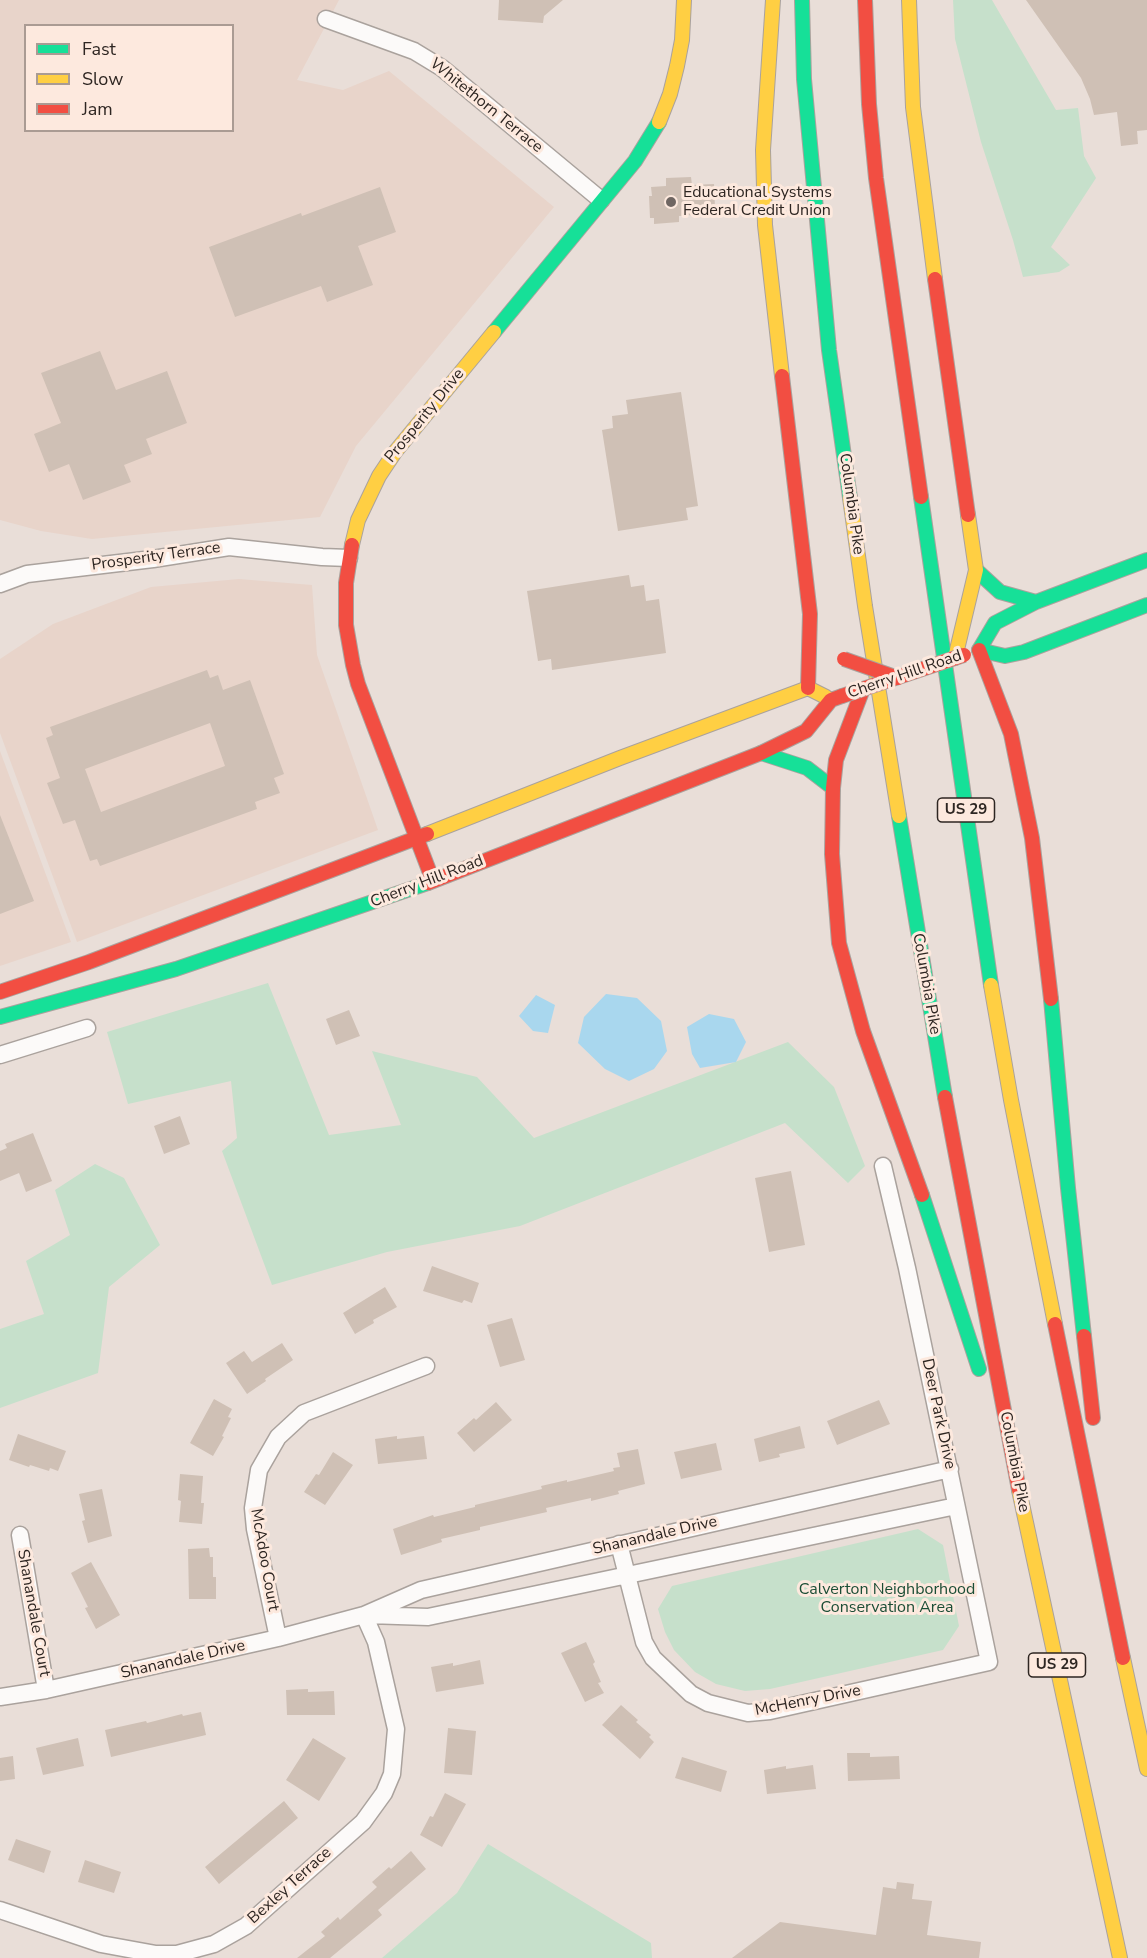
<!DOCTYPE html>
<style>
body{margin:0}
#map{position:relative;width:1147px;height:1958px;overflow:hidden;background:#e9ded8;font-family:"Nunito Sans",sans-serif}
canvas{display:block}
.legend{position:absolute;left:24px;top:24px;width:210px;height:108px;box-sizing:border-box;background:#fde9de;border:2px solid #aa9b93;margin:0;padding:8px 10px;list-style:none;font-size:18px;color:#2e2622}
.legend li{display:flex;align-items:center;gap:12px;height:30px}
.legend b{width:30px;border:2px solid #aa9b93}
</style>
<div id="map">
<canvas width="1147" height="1958"></canvas>
<ul class="legend">
<li><b style="height:8px;background:#16e098"></b>Fast</li>
<li><b style="height:8px;background:#ffcf43"></b>Slow</li>
<li><b style="height:8px;background:#f24e42"></b>Jam</li>
</ul>
</div>
<script>
const context = document.querySelector('canvas').getContext('2d');
context.lineJoin = 'round';
function fillPath(path, color) { context.fillStyle = color; context.fill(path, 'evenodd'); }
const shape = rows => new Path2D(rows.map(r => 'M' + r).join(''));
function trace(path, color, width, dash) { context.strokeStyle = color; context.lineWidth = width; context.lineCap = dash ? 'butt' : 'round'; context.setLineDash(dash || []); context.stroke(path); }
function write(font, color, halo, rows, align = 'center') {
  context.font = font + ' "Nunito Sans",sans-serif'; context.lineWidth = 6; context.setLineDash([]); context.textBaseline = 'middle'; context.strokeStyle = halo; context.fillStyle = color; for (const [text, x, y, turn = 0] of rows) {
    context.save(); context.translate(x, y); context.rotate((+turn || 0) * Math.PI / 180); context.textAlign = isNaN(turn) ? turn : align; if (halo) context.strokeText(text, 0, 0); context.fillText(text, 0, 0); context.restore();
  }
}
const built = shape([
 [0,0,339,0,297,80,343,90,389,71,554,207,356,446,320,517,92,539,41,531,0,520],
 [26,26,232,26,232,130,26,130],
 [239,579,312,585,317,655,378,830,77,942,0,733,0,659,53,624,151,587],
 [0,751,71,942,0,966]
]);
const green = shape([
 [953,0,992,0,1056,110,1078,108,1084,156,1096,178,1051,247,1070,265,1059,272,1023,277,1013,240,981,142,955,39],
 [268,983,329,1135,401,1125,372,1051,477,1077,534,1138,788,1042,834,1087,865,1166,848,1183,785,1123,520,1226,387,1252,272,1285,222,1151,237,1138,231,1081,128,1104,107,1032],
 [95,1164,124,1178,160,1245,109,1287,98,1373,0,1408,0,1329,44,1314,26,1261,70,1235,55,1190],
 [918,1529,943,1545,959,1626,943,1650,770,1689,745,1691,716,1684,695,1672,674,1650,665,1632,658,1609,672,1586],
 [488,1844,651,1943,652,1958,382,1958,457,1893]
]);
const water = shape([
 [606,994,637,998,661,1021,667,1051,654,1069,629,1081,605,1069,578,1043,584,1017],
 [536,995,555,1005,548,1033,533,1031,519,1016],
 [709,1014,734,1019,746,1042,736,1062,700,1068,692,1054,687,1027]
]);
const building = shape([
 [499,0,563,0,544,16,543,23,498,20],
 [1026,0,1147,0,1147,130,1137,131,1138,144,1121,146,1117,112,1094,115,1090,99,1081,78],
 [691,177,692,185,714,184,715,208,693,209,693,215,679,216,679,222,654,224,654,218,650,218,649,196,652,196,651,187,666,186,666,178],
 [380,187,396,232,358,246,373,285,327,302,321,286,235,317,209,247,301,213,302,216],
 [100,351,116,390,167,371,187,423,146,439,152,454,124,465,131,482,83,500,69,464,49,472,34,434,61,423,41,373],
 [681,392,698,506,686,508,688,520,618,531,602,430,613,428,612,416,628,414,626,400],
 [629,575,631,587,644,585,646,601,659,599,666,653,552,670,551,659,538,661,527,591],
 [207,670,210,678,218,675,223,690,250,680,284,774,274,778,280,793,255,802,257,809,100,866,97,859,90,861,75,820,63,824,47,783,60,778,46,738,53,735,50,727],
 [210,723,225,766,101,812,85,769],
 [0,815,34,901,0,914],
 [349,1010,360,1036,336,1045,326,1019],
 [180,1116,190,1144,164,1154,154,1126],
 [33,1133,52,1181,26,1192,19,1173,0,1181,0,1151,7,1148,5,1144],
 [791,1171,805,1245,769,1252,755,1178],
 [432,1266,479,1283,472,1303,464,1300,462,1303,423,1291],
 [385,1287,397,1307,373,1320,374,1323,355,1334,343,1313],
 [512,1318,525,1360,500,1367,487,1325],
 [282,1343,293,1360,265,1379,266,1381,247,1394,226,1363,244,1351,252,1362],
 [214,1399,232,1409,228,1417,231,1418,222,1436,224,1437,213,1456,190,1443],
 [879,1400,890,1424,837,1445,827,1421],
 [496,1402,512,1420,474,1452,457,1433,474,1418,476,1420],
 [800,1426,805,1448,779,1454,780,1457,759,1462,754,1439],
 [18,1434,66,1451,58,1471,50,1468,49,1471,30,1465,29,1467,9,1460],
 [397,1436,397,1439,424,1436,427,1459,378,1464,375,1439],
 [716,1443,722,1470,681,1479,674,1452],
 [638,1449,645,1484,618,1491,619,1494,591,1501,591,1498,546,1508,547,1512,480,1527,480,1530,441,1539,442,1542,401,1555,393,1529,433,1515,434,1517,475,1507,475,1505,542,1489,541,1486,567,1480,567,1482,614,1471,613,1468,620,1467,617,1453],
 [333,1452,353,1465,325,1505,304,1492,316,1474,319,1475],
 [180,1474,203,1476,201,1503,204,1503,202,1524,179,1522,181,1501,178,1500],
 [102,1489,112,1536,88,1543,82,1521,85,1520,79,1494],
 [209,1548,210,1557,213,1557,213,1577,216,1577,216,1599,189,1599,188,1549],
 [91,1562,120,1615,96,1629,85,1608,88,1607,71,1573],
 [586,1642,595,1662,593,1664,601,1682,598,1683,604,1693,585,1702,561,1653],
 [480,1660,484,1684,436,1692,431,1667,453,1663,453,1666],
 [308,1689,308,1692,334,1691,335,1715,287,1715,286,1690],
 [621,1705,638,1720,636,1722,651,1735,649,1737,654,1742,640,1759,602,1725],
 [201,1712,206,1735,111,1757,105,1730,146,1721,147,1723,182,1714,183,1716],
 [448,1728,476,1731,472,1775,444,1773],
 [78,1738,84,1766,43,1775,36,1748],
 [313,1738,346,1758,319,1801,286,1780],
 [847,1753,870,1753,870,1757,899,1756,900,1779,848,1781],
 [13,1756,15,1779,0,1781,0,1758],
 [682,1757,727,1771,721,1792,675,1778],
 [813,1765,816,1789,767,1794,764,1770,786,1766,786,1769],
 [445,1793,466,1804,442,1847,420,1835,430,1816,433,1817],
 [284,1801,298,1818,219,1884,205,1867],
 [16,1839,51,1851,44,1873,8,1860],
 [411,1851,426,1869,378,1910,382,1915,330,1958,297,1958,325,1936,321,1932,338,1917,340,1920,377,1887,372,1882,389,1867,391,1869],
 [85,1860,121,1872,114,1893,78,1882],
 [897,1882,914,1884,912,1899,932,1901,927,1935,981,1942,979,1958,732,1958,780,1922,876,1935,883,1887,896,1889]
]);
const street = shape([
 [326,19,414,51,442,68,601,200],
 [0,584,27,574,153,559,229,547,322,557,349,558],
 [0,1055,87,1028],
 [20,1535,46,1690],
 [619,1544,644,1642,653,1658,691,1694,708,1703,748,1713,770,1711,989,1662,907,1268,883,1166],
 [368,1615,428,1617,956,1506],
 [278,1638,255,1529,253,1508,259,1470,278,1437,304,1413,426,1366],
 [0,1697,46,1690,278,1638,364,1615,421,1590,950,1469],
 [0,1910,101,1944,156,1954,177,1954,214,1944,246,1926,363,1822,384,1793,392,1774,396,1729,376,1642,364,1615]
]);
const fast = shape([
 [802,0,804,79,829,350,850,498],
 [494,332,635,161,659,122],
 [921,497,991,985],
 [976,570,1000,592,1036,602],
 [979,650,995,623,1036,602,1147,560],
 [979,650,1005,656,1024,652,1147,605],
 [761,753,807,768,833,788],
 [899,816,945,1097],
 [1051,999,1068,1188,1084,1336],
 [0,1017,176,969,428,883],
 [922,1195,979,1369]
]);
const slow = shape([
 [773,0,763,150,765,225,782,376],
 [909,0,913,107,935,279],
 [659,122,670,94,677,66,682,40,684,0],
 [850,498,865,606,899,816],
 [352,545,358,520,379,476,395,452,494,332],
 [955,658,976,570,968,515],
 [427,834,620,758,808,688,826,697],
 [991,985,1011,1100,1055,1324],
 [1019,1490,1120,1958],
 [1123,1658,1147,1769]
]);
const jam = shape([
 [865,0,869,104,876,178,921,497],
 [935,279,968,515],
 [782,376,810,614,808,688],
 [352,545,346,583,346,625,353,665,358,684,433,881],
 [979,650,1011,734,1032,838,1051,999],
 [863,689,836,760,833,788,832,854,839,943,863,1031,922,1195],
 [428,883,761,753,806,731,831,700,842,696],
 [0,992,89,962,427,834],
 [945,1097,1019,1490],
 [1055,1324,1123,1658],
 [1084,1336,1093,1418]
]);
const jamBridge = shape([
 [844,659,898,678],
 [842,696,964,655]
]);
const markers = [
 [671,202,6,"#6f6662"]
];
const shields = [
 [966,810,57],
 [1057,1665,57]
];
const shieldNames = [
 ["US 29",966,810],
 ["US 29",1057,1665]
];
const streetNames = [
 ["Whitethorn Terrace",486,106,39],
 ["Prosperity Drive",425,416,-51],
 ["Columbia Pike",851,504,82],
 ["Prosperity Terrace",156,557,-8],
 ["Cherry Hill Road",905,675,-19],
 ["Cherry Hill Road",427,882,-21],
 ["Columbia Pike",926,984,80],
 ["Deer Park Drive",938,1414,78],
 ["Columbia Pike",1014,1462,79],
 ["Shanandale Drive",655,1536,-13],
 ["McAdoo Court",264,1560,80],
 ["Shanandale Court",33,1613,80],
 ["Shanandale Drive",183,1660,-13],
 ["McHenry Drive",808,1701,-11],
 ["Bexley Terrace",290,1886,-42]
];
const poiNames = [
 ["Educational Systems",683,193],
 ["Federal Credit Union",683,211]
];
const parkNames = [
 ["Calverton Neighborhood",887,1590],
 ["Conservation Area",887,1608]
];
fillPath(built, '#e8d4ca');
fillPath(green, '#c6e0cb');
fillPath(water, '#a9d7ee');
fillPath(building, '#cfc0b5');
trace(street, '#aaa29d', 19);
trace(fast, '#aaa29d', 16);
trace(slow, '#aaa29d', 16);
trace(jam, '#aaa29d', 16);
trace(street, '#fcfaf9', 16);
trace(fast, '#16e098', 14);
trace(slow, '#ffcf43', 14);
trace(jam, '#f24e42', 14);
trace(jamBridge, '#aaa29d', 16, []);
trace(jamBridge, '#f24e42', 14);
for (const [x, y, r, color] of markers) { const dot = new Path2D(); dot.arc(x, y, r, 0, 2 * Math.PI); context.fillStyle = color; context.fill(dot); trace(dot, '#fde9de', 2); }
for (const [x, y, w] of shields) { const box = new Path2D(); box.roundRect(x - w / 2, y - 12, w, 24, 4.5); context.fillStyle = '#fde9de'; context.fill(box); trace(box, '#2e2622', 1.5); }
write('bold 15px', '#2e2622', null, shieldNames);
write('16px', '#2e2622', '#fde9de', streetNames);
write('16px', '#2e2622', '#fde9de', poiNames, 'left');
write('16px', '#1b4d35', '#fde9de', parkNames);
</script>
